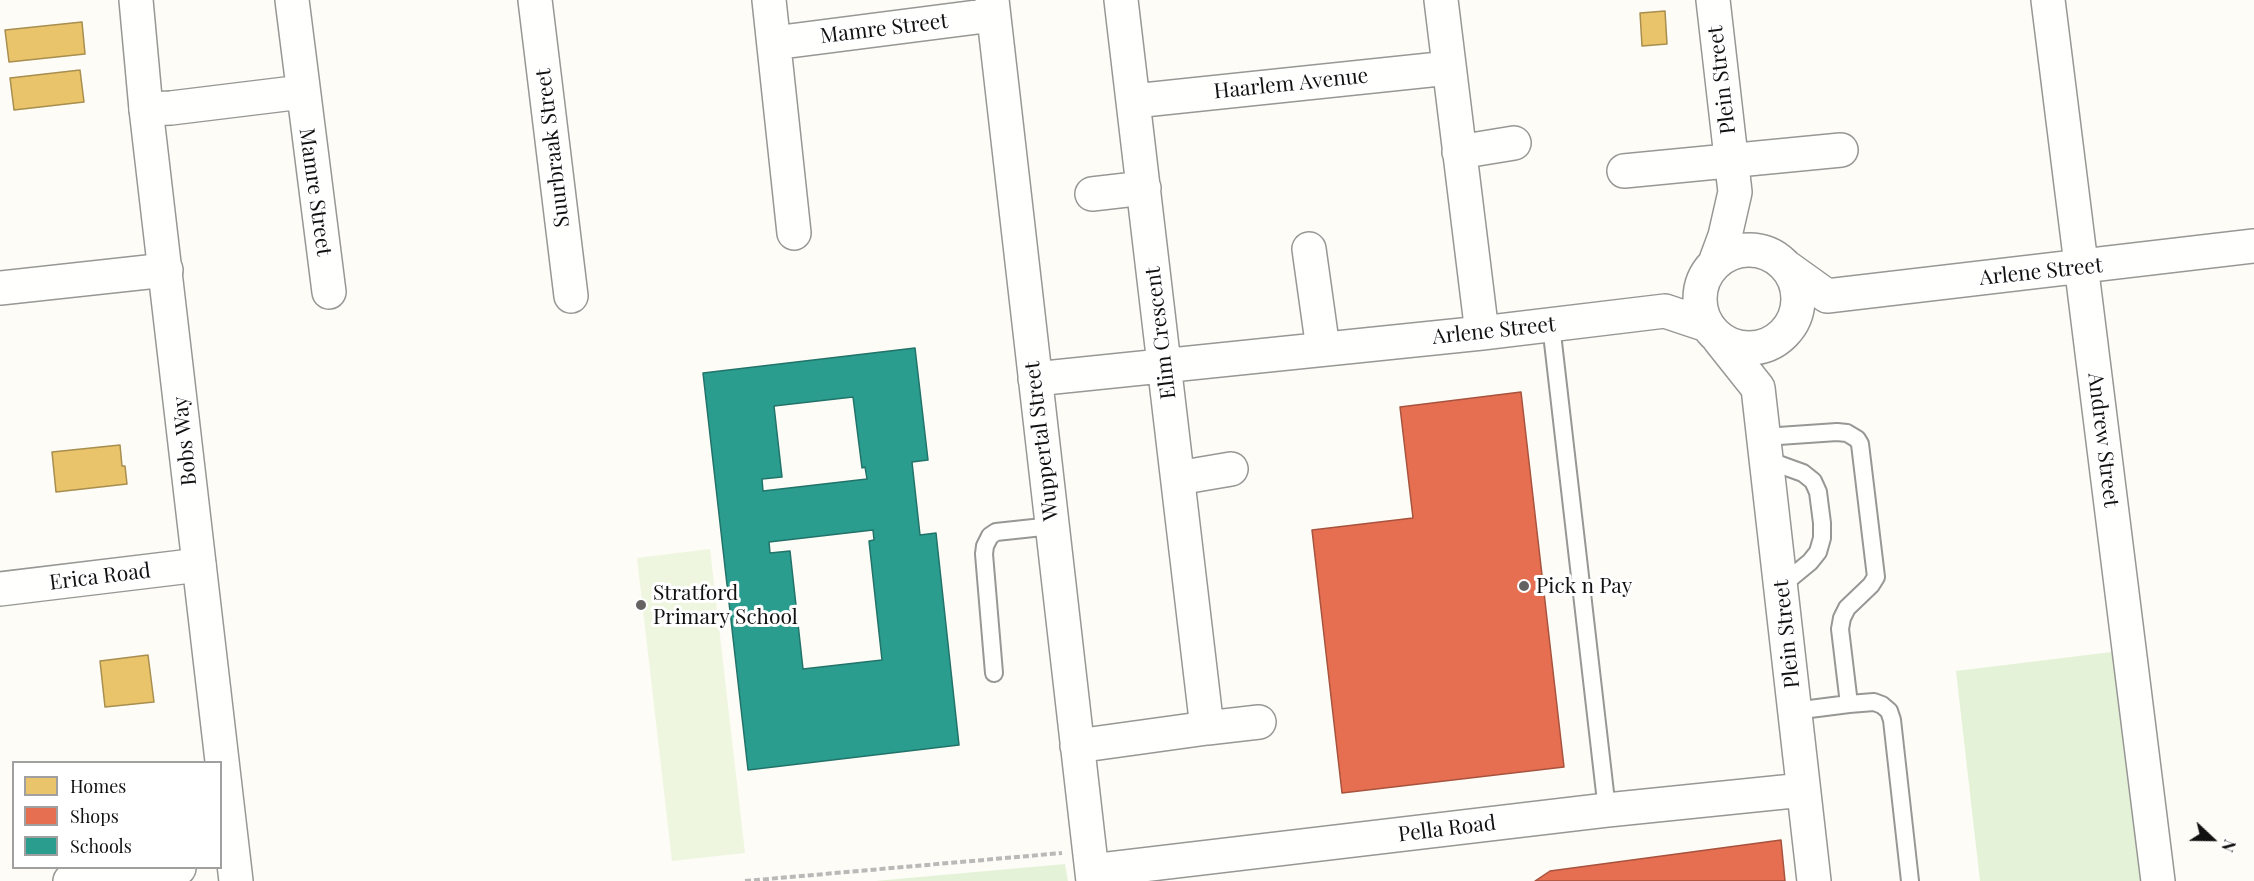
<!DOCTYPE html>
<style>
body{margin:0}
#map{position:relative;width:2254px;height:881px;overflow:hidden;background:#fdfcf7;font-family:"Playfair Display",serif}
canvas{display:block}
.legend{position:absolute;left:12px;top:761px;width:210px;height:108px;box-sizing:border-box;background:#fff;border:2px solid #a0a0a0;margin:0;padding:8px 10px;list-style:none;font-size:18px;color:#111}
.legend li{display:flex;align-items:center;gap:12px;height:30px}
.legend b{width:30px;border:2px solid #a0a0a0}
.north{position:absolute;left:2182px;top:809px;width:60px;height:60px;-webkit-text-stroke:4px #fff;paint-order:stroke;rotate:112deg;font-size:16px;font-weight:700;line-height:24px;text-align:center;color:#111}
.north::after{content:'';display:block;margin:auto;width:21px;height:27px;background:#111;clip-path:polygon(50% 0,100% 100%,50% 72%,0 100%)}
</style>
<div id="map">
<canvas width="2254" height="881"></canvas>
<ul class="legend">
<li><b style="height:16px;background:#e9c46a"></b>Homes</li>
<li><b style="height:16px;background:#e76f51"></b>Shops</li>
<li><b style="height:16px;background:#2a9d8f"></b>Schools</li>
</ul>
<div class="north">N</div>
</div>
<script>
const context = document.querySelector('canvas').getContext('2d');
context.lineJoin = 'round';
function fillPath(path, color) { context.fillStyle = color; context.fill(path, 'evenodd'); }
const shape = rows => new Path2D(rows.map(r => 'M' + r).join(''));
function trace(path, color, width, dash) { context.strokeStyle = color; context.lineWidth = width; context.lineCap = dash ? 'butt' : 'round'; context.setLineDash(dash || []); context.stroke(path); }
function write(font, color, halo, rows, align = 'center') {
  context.font = font + ' "Playfair Display",serif'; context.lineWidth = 6; context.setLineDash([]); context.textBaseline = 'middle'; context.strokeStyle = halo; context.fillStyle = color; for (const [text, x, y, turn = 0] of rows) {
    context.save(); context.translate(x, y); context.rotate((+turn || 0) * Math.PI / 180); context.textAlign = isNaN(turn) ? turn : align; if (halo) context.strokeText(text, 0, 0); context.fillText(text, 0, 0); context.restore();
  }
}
const green = shape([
 [2120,651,2146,881,1980,881,1956,671],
 [1065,864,1068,881,875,881]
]);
const pitch = shape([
 [710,549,745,853,672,861,637,558]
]);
const homes = shape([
 [1665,11,1667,44,1642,46,1640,13,1665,11],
 [82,22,85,54,9,62,5,30,82,22],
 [80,70,84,102,14,110,10,78,80,70],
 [120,445,122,466,125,466,127,484,56,492,52,452,120,445],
 [148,655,154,702,105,707,100,661,148,655]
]);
const shops = shape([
 [1521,392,1564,767,1342,793,1312,530,1413,518,1400,407,1521,392],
 [1781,840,1785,881,1535,881,1550,871,1781,840]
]);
const schools = shape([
 [915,348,928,460,912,462,920,535,936,533,959,745,748,770,703,373,915,348],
 [853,397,862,468,865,467,867,479,763,491,762,479,782,477,774,406,853,397],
 [873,530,874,540,869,541,882,660,803,669,790,551,770,553,769,542,873,530]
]);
const path = shape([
 [745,881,1062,853]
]);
const service = shape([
 [1551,325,1607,810],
 [1764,437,1837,432,1847,433,1857,439,1860,444,1876,577,1871,585,1847,608,1842,618,1840,629,1849,704,1794,711],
 [1767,460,1803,473,1813,481,1818,492,1822,523,1822,538,1818,552,1810,562,1782,585],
 [994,673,984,554,985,546,990,536,996,532,1052,526],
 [1849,704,1874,702,1882,705,1889,711,1892,720,1910,881]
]);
const minor = shape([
 [292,0,329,292],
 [535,0,571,296],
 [769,0,794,233],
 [992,0,1093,881],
 [1441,0,1482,333],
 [1713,0,1735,192,1725,236,1715,263],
 [2048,0,2158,881],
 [774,43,993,15],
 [1134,101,1449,68],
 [146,109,171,108,302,92],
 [1459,152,1514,143],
 [1624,171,1841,150],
 [1092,194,1144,188],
 [1309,249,1323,349],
 '1700 299a49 49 0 1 1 98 0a49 49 0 1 1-98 0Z',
 [1788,268,1827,296,2254,246],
 [0,288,166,270],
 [1719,339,1758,388,1814,881],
 [1035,379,1482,333,1665,311,1707,325],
 [1178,478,1231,469],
 [0,589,199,565],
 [1207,728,1259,722],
 [1077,746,1207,728,1121,0],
 [1092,871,1607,810,1803,790],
 [70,881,179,868]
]);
const tertiary = shape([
 [136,0,146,109,236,881]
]);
const markers = [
 [1524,586,6,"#646362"],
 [641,605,6,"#646362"]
];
const streetNames = [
 ["Mamre Street",884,29,-7],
 ["Plein Street",1722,80,-97],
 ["Haarlem Avenue",1291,84,-6],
 ["Suurbraak Street",553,148,-97],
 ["Mamre Street",315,192,82],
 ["Arlene Street",2041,272,-6],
 ["Arlene Street",1494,331,-6],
 ["Elim Crescent",1161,333,-97],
 ["Andrew Street",2103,440,83],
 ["Bobs Way",185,441,-96],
 ["Wuppertal Street",1042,441,-97],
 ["Erica Road",100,577,-7],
 ["Plein Street",1787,634,-96],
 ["Pella Road",1447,829,-7]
];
const poiNames = [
 ["Pick n Pay",1536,586],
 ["Stratford",653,593],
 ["Primary School",653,617]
];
fillPath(green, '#e4f3d7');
fillPath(pitch, '#eef6e0');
fillPath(homes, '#e9c46a');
trace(homes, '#a88e4f', 1.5);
fillPath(shops, '#e76f51');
trace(shops, '#a7533e', 1.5);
fillPath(schools, '#2a9d8f');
trace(schools, '#227369', 1.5);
trace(service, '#979795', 20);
trace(minor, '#979795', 36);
trace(tertiary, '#979795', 36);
trace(path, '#b9b9b8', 4, [6, 3]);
trace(service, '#fffffe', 16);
trace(minor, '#fffffe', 33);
trace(tertiary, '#fffffe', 33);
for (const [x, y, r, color] of markers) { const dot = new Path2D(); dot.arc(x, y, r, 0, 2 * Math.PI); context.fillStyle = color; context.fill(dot); trace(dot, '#fff', 2); }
write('21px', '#111', '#fff', streetNames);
write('21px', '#111', '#fff', poiNames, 'left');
</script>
